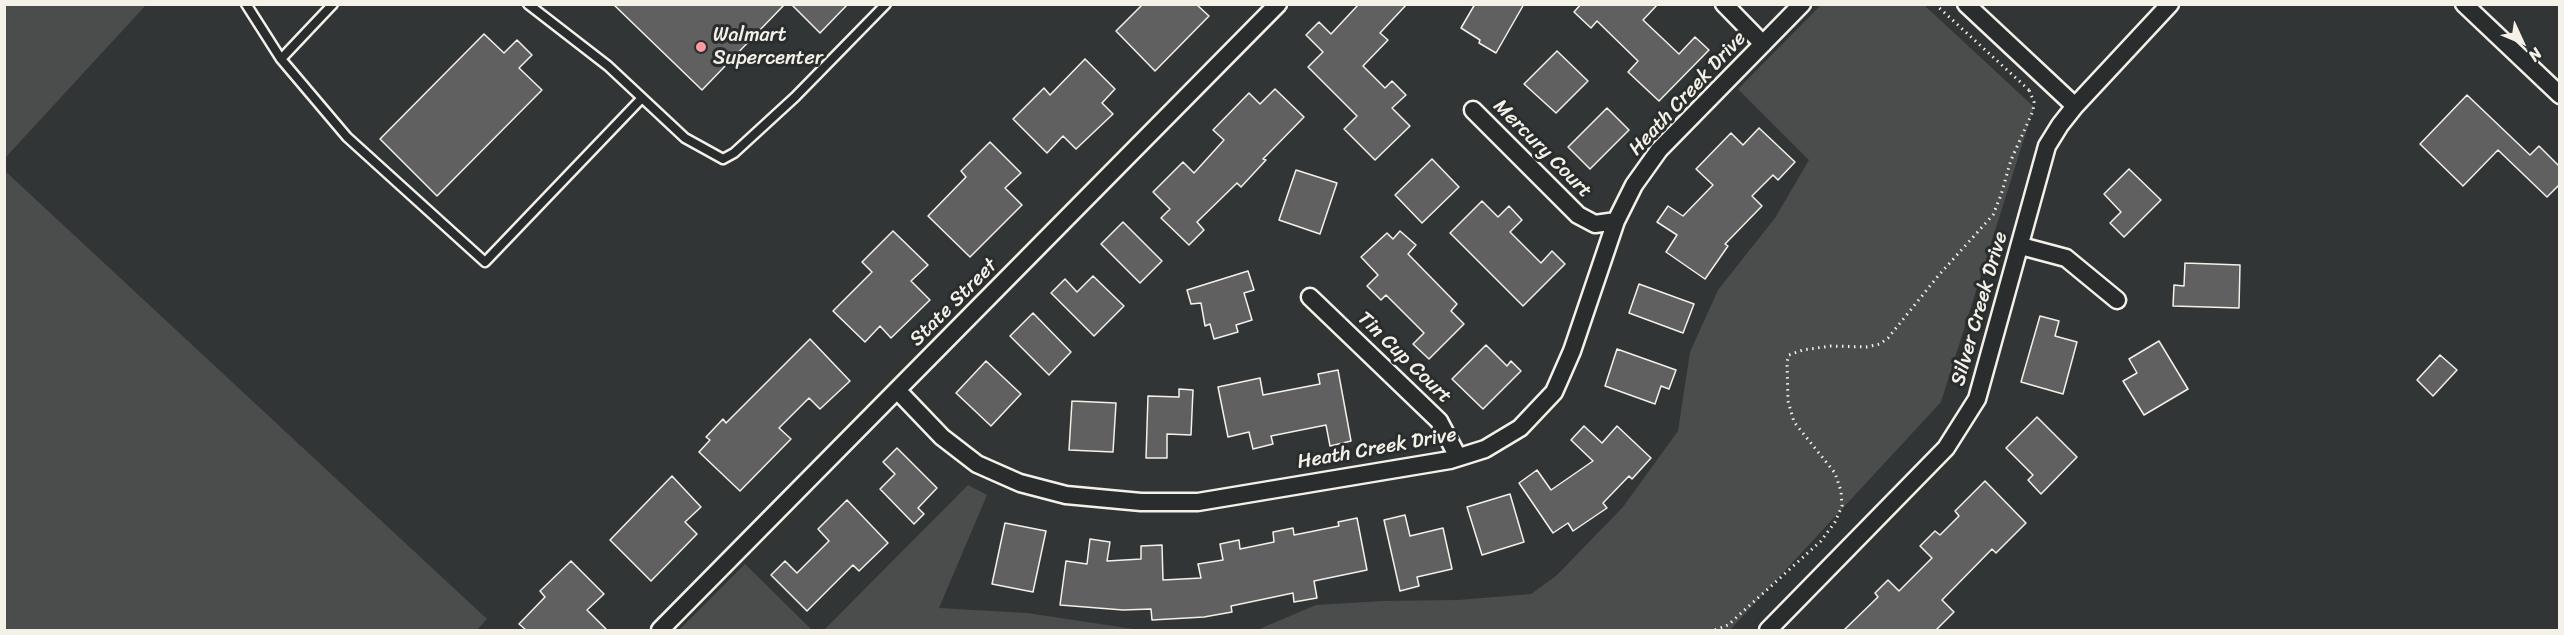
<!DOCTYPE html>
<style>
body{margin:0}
#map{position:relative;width:2564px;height:635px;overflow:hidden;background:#323535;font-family:Sriracha,sans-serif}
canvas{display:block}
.frame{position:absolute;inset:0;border:6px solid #f4f1e8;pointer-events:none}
.north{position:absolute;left:2492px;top:12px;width:60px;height:60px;-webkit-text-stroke:4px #2a2d2e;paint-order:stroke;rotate:134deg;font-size:16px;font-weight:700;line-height:24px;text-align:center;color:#f4f1e8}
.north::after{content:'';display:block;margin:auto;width:21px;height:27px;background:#f4f1e8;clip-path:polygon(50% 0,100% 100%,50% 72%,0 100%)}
</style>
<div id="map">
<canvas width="2564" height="635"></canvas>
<div class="frame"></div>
<div class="north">N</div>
</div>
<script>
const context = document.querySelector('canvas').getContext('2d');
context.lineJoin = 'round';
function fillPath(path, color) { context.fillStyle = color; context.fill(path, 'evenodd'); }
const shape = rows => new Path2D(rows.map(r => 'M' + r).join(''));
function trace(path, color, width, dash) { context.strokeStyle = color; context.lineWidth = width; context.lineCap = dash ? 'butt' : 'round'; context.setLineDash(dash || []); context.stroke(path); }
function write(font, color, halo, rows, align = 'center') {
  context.font = font + ' Sriracha,sans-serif'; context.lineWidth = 6; context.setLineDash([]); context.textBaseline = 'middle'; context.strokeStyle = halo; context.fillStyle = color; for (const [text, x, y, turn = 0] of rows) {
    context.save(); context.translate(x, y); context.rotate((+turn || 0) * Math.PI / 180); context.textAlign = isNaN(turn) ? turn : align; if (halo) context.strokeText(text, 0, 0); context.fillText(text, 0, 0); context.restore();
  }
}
const green = shape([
 [5,4,146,5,5,158,4,5],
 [1821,5,1924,5,2034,107,1941,402,1730,630,1257,630,1316,605,1382,601,1458,600,1531,594,1556,576,1623,507,1678,431,1690,352,1718,290,1775,218,1809,160,1738,89],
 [4,170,487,619,477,630,5,630],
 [968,485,987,495,939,608,1027,613,1140,630,824,630],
 [745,564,812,630,679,630]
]);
const building = shape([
 [613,4,785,4,702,90,613,4],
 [791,4,848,4,820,33,791,4],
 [1143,4,1196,4,1209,16,1155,71,1116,31,1143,4],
 [1359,4,1407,4,1380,33,1388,40,1363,66,1385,88,1392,81,1406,95,1392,108,1410,126,1375,160,1344,129,1357,116,1308,67,1323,52,1306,35,1319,22,1331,34,1359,4],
 [1475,4,1524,4,1496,53,1479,43,1480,40,1461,28,1475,4],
 [1581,4,1658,4,1643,20,1679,54,1695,37,1709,50,1659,101,1628,72,1638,61,1597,21,1591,28,1574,12,1581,4],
 [484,34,504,53,517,40,532,55,519,68,542,90,437,196,380,139,484,34],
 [1557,51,1588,81,1556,113,1524,84,1557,51],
 [1085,59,1115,89,1102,103,1113,114,1076,149,1063,136,1047,153,1013,119,1044,88,1050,95,1085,59],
 [1275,89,1304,117,1263,159,1266,160,1241,187,1237,183,1197,222,1204,230,1189,245,1161,218,1170,209,1153,192,1183,162,1194,173,1224,140,1213,130,1249,93,1260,104,1275,89],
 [2467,95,2530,155,2539,146,2559,166,2559,185,2547,197,2498,150,2463,186,2420,144,2467,95],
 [1607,108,1629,130,1590,169,1568,147,1607,108],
 [1759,128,1795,162,1778,180,1773,175,1752,196,1762,206,1725,244,1728,246,1705,279,1666,252,1677,235,1657,222,1668,206,1683,216,1713,185,1696,169,1731,133,1743,145,1759,128],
 [990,142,1021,173,1005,188,1022,205,970,257,928,216,966,177,961,171,990,142],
 [1432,159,1459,187,1422,223,1395,195,1432,159],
 [2129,169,2161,200,2124,237,2110,223,2121,212,2104,194,2129,169],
 [1296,170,1337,183,1320,234,1279,220,1296,170],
 [1482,201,1498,217,1509,206,1522,220,1510,232,1541,263,1552,251,1565,264,1523,306,1450,233,1482,201],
 [1123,222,1162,261,1140,283,1101,244,1123,222],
 [893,231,928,265,911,281,930,300,891,338,880,326,865,342,833,311,872,272,862,262,893,231],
 [1400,231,1416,245,1408,254,1457,304,1451,311,1464,324,1429,359,1413,344,1424,333,1386,295,1381,300,1367,286,1378,275,1361,257,1387,233,1393,239,1400,231],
 [2185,263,2240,265,2239,308,2173,306,2174,285,2184,286,2185,263],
 [1248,271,1254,290,1244,293,1252,320,1236,325,1238,332,1214,339,1210,324,1205,326,1201,303,1191,304,1187,290,1248,271],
 [1093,276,1124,306,1094,336,1051,293,1065,279,1077,292,1093,276],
 [1639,284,1694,304,1683,333,1629,313,1639,284],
 [1033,313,1071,352,1049,375,1010,336,1033,313],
 [2040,316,2059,321,2055,336,2077,342,2063,394,2021,382,2040,316],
 [810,339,850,381,820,409,809,398,779,428,791,439,740,491,699,452,710,440,706,437,723,419,726,423,810,339],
 [2159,341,2188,389,2144,415,2123,381,2137,373,2129,359,2159,341],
 [1486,345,1507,366,1511,361,1521,371,1483,409,1452,379,1486,345],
 [1617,349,1676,370,1669,389,1661,386,1655,404,1605,386,1617,349],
 [2440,355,2457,370,2433,396,2417,380,2440,355],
 [986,361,1021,394,991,426,956,393,986,361],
 [1338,370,1351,441,1330,446,1326,425,1271,436,1273,444,1253,449,1249,432,1228,437,1218,387,1260,378,1263,395,1320,384,1318,374,1338,370],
 [1179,389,1193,390,1191,435,1167,434,1167,458,1146,458,1148,396,1179,397,1179,389],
 [1072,401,1116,403,1113,452,1069,450,1072,401],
 [2037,417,2077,457,2041,494,2028,480,2033,475,2006,448,2037,417],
 [1584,426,1602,443,1617,426,1651,458,1632,479,1629,476,1603,503,1607,508,1573,531,1568,523,1553,533,1519,483,1537,470,1551,490,1593,461,1571,440,1584,426],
 [897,448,937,488,918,508,924,514,914,524,880,489,895,474,883,462,897,448],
 [672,476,701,507,685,522,697,534,651,581,610,540,672,476],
 [1985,481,2026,523,1996,553,1992,549,1942,600,1954,612,1936,630,1844,630,1878,597,1875,593,1888,580,1899,591,1932,558,1920,546,1935,531,1940,535,1959,516,1955,511,1985,481],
 [1510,494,1524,542,1482,555,1467,507,1510,494],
 [847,500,888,543,859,571,853,565,807,611,771,575,785,561,797,573,829,541,818,529,847,500],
 [1405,515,1410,536,1443,528,1452,569,1417,577,1419,586,1400,591,1384,520,1405,515],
 [1357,518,1367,570,1314,581,1317,598,1294,602,1293,593,1231,606,1232,612,1204,617,1152,620,1151,609,1123,610,1060,605,1066,561,1087,564,1090,539,1110,542,1107,561,1141,559,1141,546,1162,545,1163,580,1201,578,1198,564,1223,560,1220,544,1239,540,1240,549,1274,542,1273,532,1293,528,1294,535,1339,526,1338,522,1357,518],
 [1005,523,1046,531,1033,592,992,584,1005,523],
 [571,561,604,594,587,610,607,630,526,630,519,624,545,597,540,591,571,561]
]);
const path = shape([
 [1935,4,2029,90],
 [1715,630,1728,625,1821,541,1835,522,1842,506,1841,491,1835,473,1794,422,1788,401,1787,362,1789,355,1803,350,1831,346,1866,347,1880,344,1888,338,1938,276,1993,215,2001,195,2011,160,2033,111,2034,102,2029,90,2031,87]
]);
const lane = shape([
 [246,4,281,59,347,137,485,262,642,98],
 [528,4,608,66,685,138,723,159,734,153,795,97,886,4],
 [281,59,333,4]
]);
const street = shape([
 [1724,4,1763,44],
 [1966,4,2075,106],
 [2464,4,2560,95],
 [1473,110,1578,215,1595,224,1616,221],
 [2021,246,2066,258,2117,300],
 [1310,297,1439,421,1458,457],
 [897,390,942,437,977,464,1020,483,1066,495,1141,502,1198,502,1450,460,1485,449,1520,428,1554,392,1572,351,1616,221,1634,185,1659,150,1802,4],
 [660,630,1278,4],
 [1768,630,1946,448,1977,399,2047,146,2060,125,2075,106,2170,4]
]);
const markers = [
 [701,47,6,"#ff9aa2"]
];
const poiNames = [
 ["Walmart",713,36],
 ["Supercenter",713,59]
];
const streetNames = [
 ["Heath Creek Drive",1688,94,-47],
 ["Mercury Court",1542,149,45],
 ["State Street",954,303,-45],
 ["Silver Creek Drive",1980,309,-74],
 ["Tin Cup Court",1404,358,44],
 ["Heath Creek Drive",1377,449,-10]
];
fillPath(green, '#4b4d4c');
fillPath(building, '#5f605f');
trace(building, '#f4f1e8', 1.5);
trace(lane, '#f4f1e8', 13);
trace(street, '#f4f1e8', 21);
trace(path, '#f4f1e8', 3, [1.5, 4.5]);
trace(lane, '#2a2d2e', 8);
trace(street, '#2a2d2e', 16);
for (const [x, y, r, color] of markers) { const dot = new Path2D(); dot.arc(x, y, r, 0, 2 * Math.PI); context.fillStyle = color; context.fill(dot); trace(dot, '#2a2d2e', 2); }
write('20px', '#f4f1e8', '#2a2d2e', poiNames, 'left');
write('20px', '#f4f1e8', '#2a2d2e', streetNames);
</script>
